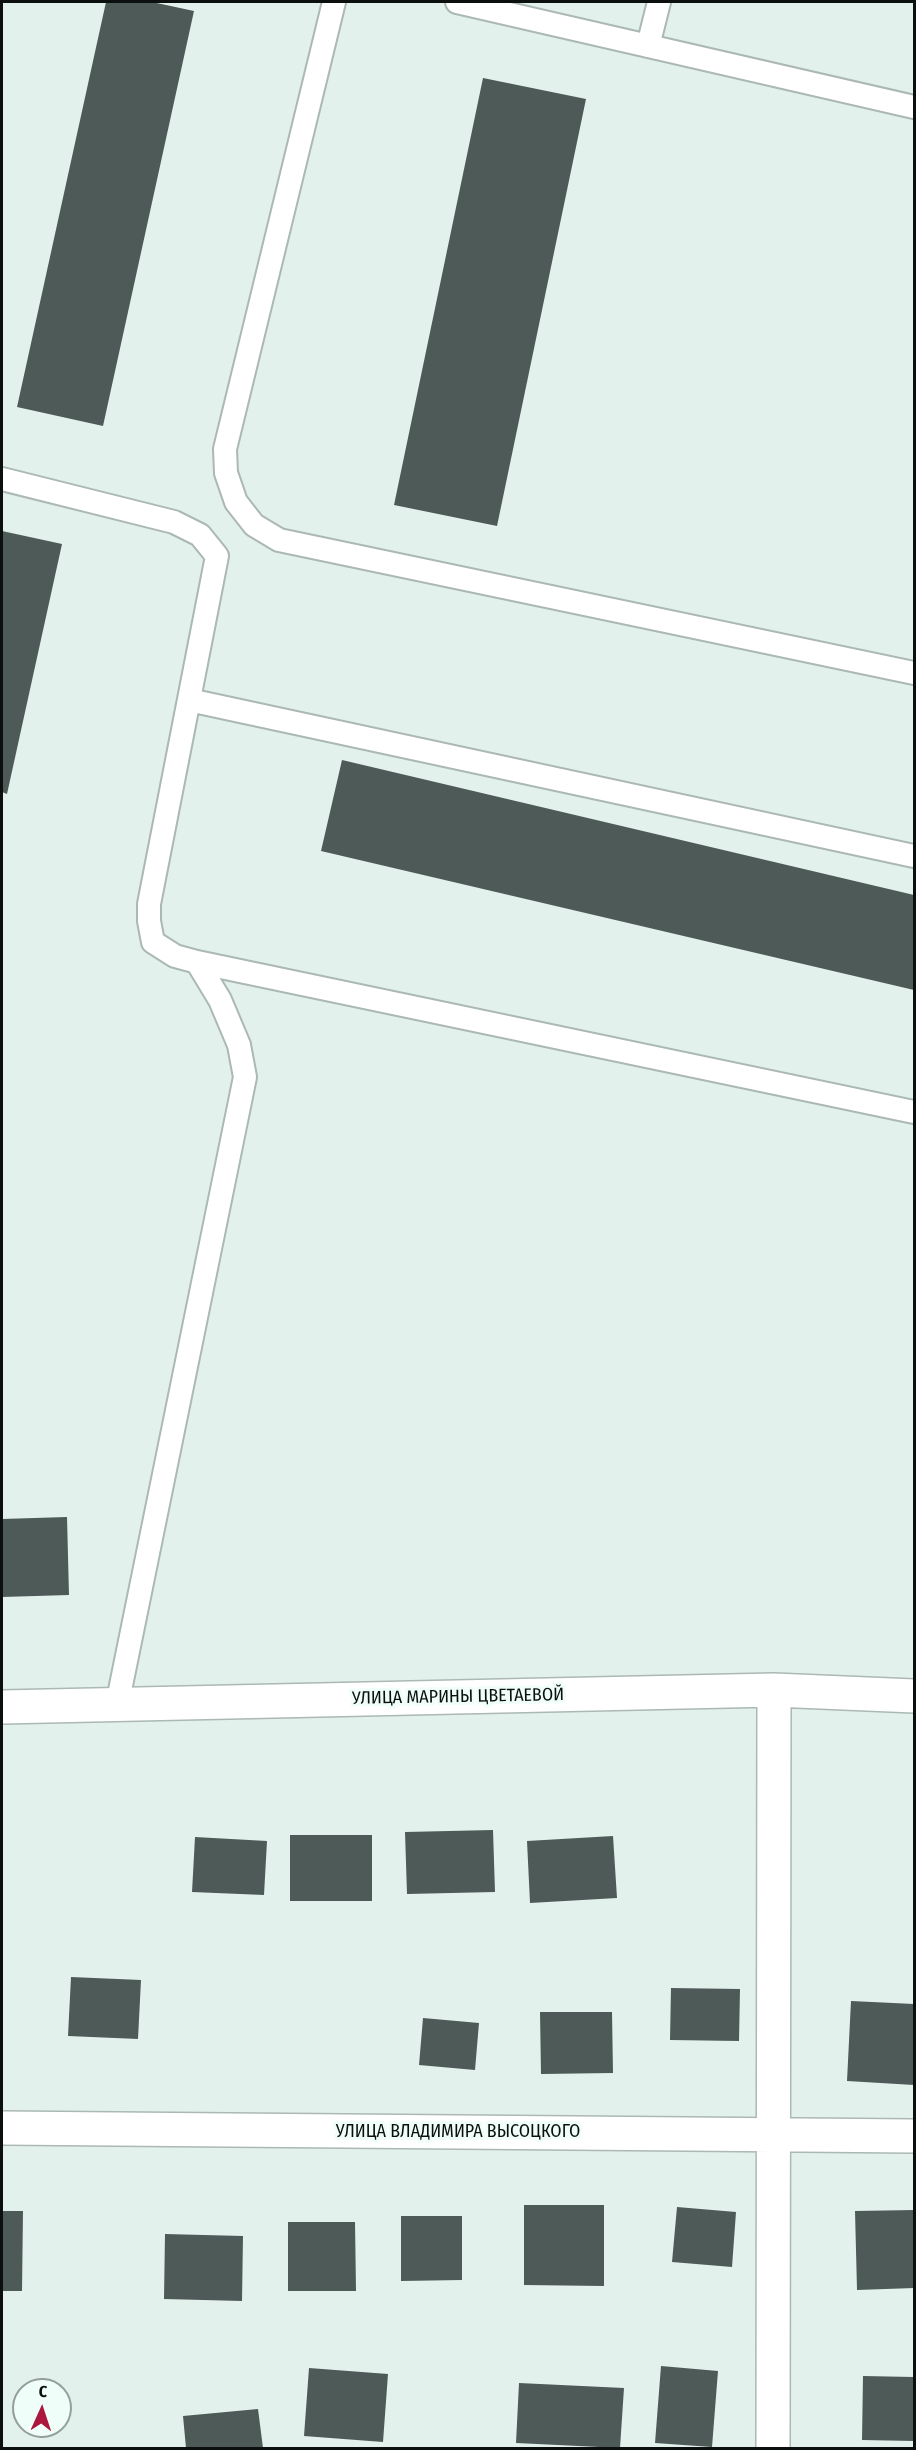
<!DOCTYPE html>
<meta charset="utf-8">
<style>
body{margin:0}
#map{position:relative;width:916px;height:2450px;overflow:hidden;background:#e3f1ed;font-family:"Fira Sans Condensed",sans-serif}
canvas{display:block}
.frame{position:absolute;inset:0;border:3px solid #0b100f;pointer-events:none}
.north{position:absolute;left:12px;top:2378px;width:60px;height:60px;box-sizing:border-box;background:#f0fefa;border:2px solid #949f9c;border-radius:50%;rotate:3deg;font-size:16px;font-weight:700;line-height:24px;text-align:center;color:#0b100f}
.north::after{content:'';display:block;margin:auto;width:21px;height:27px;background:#ac173d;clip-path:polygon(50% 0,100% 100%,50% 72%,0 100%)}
</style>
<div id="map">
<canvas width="916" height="2450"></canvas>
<div class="frame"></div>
<div class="north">С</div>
</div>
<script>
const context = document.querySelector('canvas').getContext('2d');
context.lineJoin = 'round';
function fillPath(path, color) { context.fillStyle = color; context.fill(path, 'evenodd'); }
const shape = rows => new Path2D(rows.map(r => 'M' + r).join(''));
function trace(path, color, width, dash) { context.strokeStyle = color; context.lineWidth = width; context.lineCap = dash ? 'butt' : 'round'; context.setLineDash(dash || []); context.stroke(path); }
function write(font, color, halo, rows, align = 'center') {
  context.font = font + ' "Fira Sans Condensed",sans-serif'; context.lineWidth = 6; context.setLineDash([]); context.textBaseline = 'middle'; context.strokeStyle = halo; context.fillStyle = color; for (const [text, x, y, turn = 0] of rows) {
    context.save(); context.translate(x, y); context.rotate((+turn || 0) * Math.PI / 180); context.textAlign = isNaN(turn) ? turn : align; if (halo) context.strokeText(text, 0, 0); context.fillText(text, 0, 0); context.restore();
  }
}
const building = shape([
 [106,2,152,2,194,11,103,426,17,407],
 [483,78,586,99,497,526,394,505],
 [2,531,62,544,7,794,2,792],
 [342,760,914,895,914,990,321,851],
 [67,1517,69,1595,2,1597,2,1519],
 [493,1830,495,1892,407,1894,405,1832],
 [290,1835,372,1835,372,1901,290,1901],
 [613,1836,617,1898,530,1903,527,1841],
 [195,1837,267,1841,264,1895,192,1892],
 [71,1977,141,1980,138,2039,68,2036],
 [671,1988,740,1989,739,2041,670,2040],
 [851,2001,914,2004,914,2085,847,2081],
 [540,2012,612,2012,613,2073,541,2074],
 [423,2018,479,2023,475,2070,419,2065],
 [524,2205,604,2205,604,2286,524,2285],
 [677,2207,736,2212,732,2267,672,2262],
 [914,2210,914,2288,857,2290,855,2211],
 [2,2211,23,2211,22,2291,2,2291],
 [401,2216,462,2216,462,2280,401,2281],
 [288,2222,355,2222,356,2291,288,2291],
 [165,2234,243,2236,242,2301,164,2299],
 [661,2366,718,2371,712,2447,655,2443],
 [309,2368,388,2374,383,2442,304,2436],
 [863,2376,914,2377,914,2441,862,2440],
 [519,2383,624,2388,620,2448,516,2443],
 [258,2409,263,2448,186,2448,183,2416]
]);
const service = shape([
 [334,2,225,449,226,473,236,502,254,525,279,540,914,673],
 [457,2,914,107],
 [648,46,659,2],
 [2,479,174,522,200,535,217,556,149,904,149,921,153,942,175,956,197,962,914,1112],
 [189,700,914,856],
 [117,1705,245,1077,239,1045,220,1000,197,962]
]);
const minor = shape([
 [2,1707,774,1690,914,1696],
 [2,2128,914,2136],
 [773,2448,774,1690]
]);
const streetNames = [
 ["УЛИЦА МАРИНЫ ЦВЕТАЕВОЙ",458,1697,-1],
 ["УЛИЦА ВЛАДИМИРА ВЫСОЦКОГО",458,2132]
];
fillPath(building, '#4e5a57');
trace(service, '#abb8b4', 26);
trace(minor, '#abb8b4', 36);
trace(service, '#fff', 22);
trace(minor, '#fff', 33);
write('18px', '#0b100f', '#f0fefa', streetNames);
</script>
